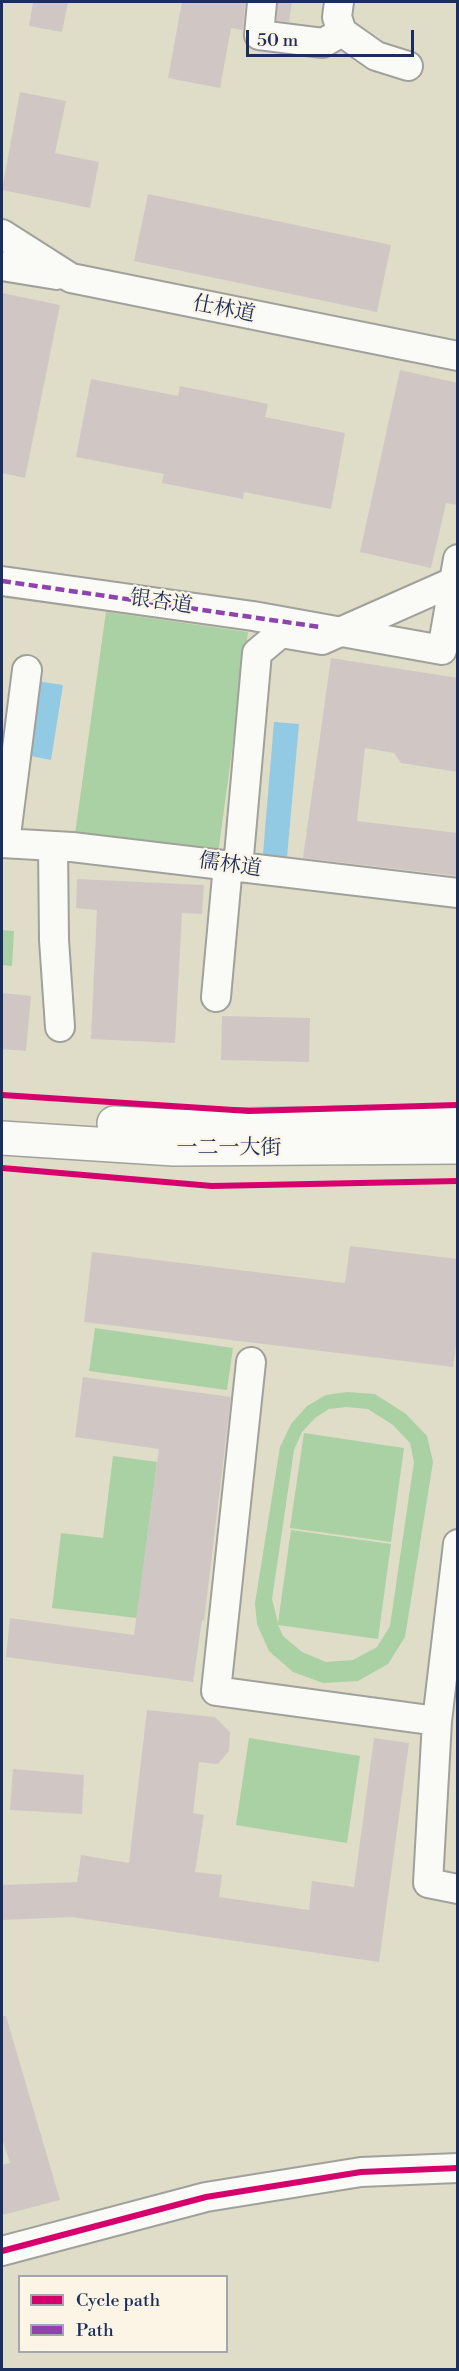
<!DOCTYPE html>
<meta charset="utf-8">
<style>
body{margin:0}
#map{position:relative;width:459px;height:2371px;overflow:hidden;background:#dfdcc8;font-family:"Libre Bodoni",serif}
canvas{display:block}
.frame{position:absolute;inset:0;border:3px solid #1b2f5e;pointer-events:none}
.legend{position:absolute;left:18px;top:2275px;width:210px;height:78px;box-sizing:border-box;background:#fcf5e5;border:2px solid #a2a6af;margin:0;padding:8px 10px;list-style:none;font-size:18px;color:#1b2f5e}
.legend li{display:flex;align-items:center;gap:12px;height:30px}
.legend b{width:30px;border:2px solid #a2a6af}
.scale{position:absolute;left:246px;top:30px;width:168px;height:27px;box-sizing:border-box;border:3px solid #1b2f5e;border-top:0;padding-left:8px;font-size:18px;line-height:21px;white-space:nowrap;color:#1b2f5e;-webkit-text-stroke:4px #fcf5e5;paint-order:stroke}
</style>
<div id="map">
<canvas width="459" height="2371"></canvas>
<div class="frame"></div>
<ul class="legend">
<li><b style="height:8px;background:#d6006c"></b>Cycle path</li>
<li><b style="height:8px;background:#8e44ad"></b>Path</li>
</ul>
<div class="scale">50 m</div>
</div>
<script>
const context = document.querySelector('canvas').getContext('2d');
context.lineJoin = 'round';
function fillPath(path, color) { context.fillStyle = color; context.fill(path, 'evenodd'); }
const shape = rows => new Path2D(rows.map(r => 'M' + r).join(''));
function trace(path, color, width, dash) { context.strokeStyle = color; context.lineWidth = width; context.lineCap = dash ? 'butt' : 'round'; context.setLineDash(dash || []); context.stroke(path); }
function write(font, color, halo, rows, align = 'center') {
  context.font = font + ' "Libre Bodoni","Noto Serif SC",serif'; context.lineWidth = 4.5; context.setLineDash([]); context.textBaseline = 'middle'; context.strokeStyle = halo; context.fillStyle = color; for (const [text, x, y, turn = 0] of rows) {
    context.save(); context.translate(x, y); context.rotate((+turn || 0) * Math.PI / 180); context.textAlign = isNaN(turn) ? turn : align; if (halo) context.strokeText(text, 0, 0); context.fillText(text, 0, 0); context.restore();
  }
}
const green = shape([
 [106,612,248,632,218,854,75,834],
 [2,930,14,931,12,966,2,965],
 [95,1328,233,1348,227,1390,89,1371],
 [347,1392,375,1394,406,1414,427,1436,433,1462,405,1637,388,1664,358,1681,323,1683,293,1672,269,1651,257,1624,255,1603,280,1447,291,1424,307,1406,326,1395],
 [346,1407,368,1409,393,1425,410,1443,414,1462,390,1626,377,1647,353,1660,326,1662,302,1652,283,1636,278,1625,378,1639,391,1544,291,1530,278,1623,272,1599,294,1450,302,1432,315,1418,329,1409],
 [304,1433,404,1448,391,1542,290,1528],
 [113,1456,157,1462,137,1618,52,1608,61,1533,103,1538],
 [249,1738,360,1756,347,1843,236,1825]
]);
const water = shape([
 [36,681,63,685,51,760,26,755],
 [274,722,299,724,287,857,263,854]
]);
const building = shape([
 [33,2,68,2,62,32,29,26],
 [182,2,245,2,243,30,231,28,220,88,168,78],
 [278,2,292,2,289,22,277,21],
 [20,92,66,101,55,153,99,162,90,208,2,190],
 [148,194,391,245,377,312,134,261],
 [2,293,60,305,25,478,2,473],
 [400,370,458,383,458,505,446,503,431,568,360,552],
 [91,379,178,396,180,386,268,404,265,417,345,433,331,509,244,492,243,499,162,483,164,474,76,457],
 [331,658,458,678,458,772,401,763,394,753,365,748,357,821,458,833,458,876,303,858],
 [77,879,204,885,202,914,182,913,175,1043,91,1039,97,910,76,908],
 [2,993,31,996,26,1051,2,1049],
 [222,1016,310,1018,309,1062,221,1060],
 [350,1246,458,1259,458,1333,453,1367,84,1322,92,1252,345,1283],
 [83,1377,231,1397,204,1621,202,1620,193,1682,6,1657,10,1618,134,1635,159,1449,75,1437],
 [147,1710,215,1717,230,1732,229,1751,218,1764,199,1762,193,1813,204,1815,195,1872,222,1875,219,1897,309,1910,312,1881,354,1887,374,1738,409,1743,379,1962,72,1917,2,1920,2,1885,77,1882,81,1855,129,1863],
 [13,1769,84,1775,82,1814,10,1810],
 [2,2016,6,2016,60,2200,2,2215,2,2165,10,2163,2,2138]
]);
const minor = shape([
 [262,2,259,35,323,43,342,32],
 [339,2,337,17,342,32,376,56,408,66],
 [2,234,71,278,458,356],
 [2,266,57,275],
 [2,581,253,616,442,650,458,559],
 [2,843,72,847,458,893],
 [5,843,27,670],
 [53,846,54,940,60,1027],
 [238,867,257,653,281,633,322,640,453,582,458,583],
 [216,997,228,865],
 [251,1362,216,1691,437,1721],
 [458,1544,437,1721,428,1883,458,1889],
 [2,2251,206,2197,361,2172,458,2168]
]);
const major = shape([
 [114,1123,176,1126,458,1122],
 [2,1138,174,1149,458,1147]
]);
const quiet = shape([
 [2,581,320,627]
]);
const cycleway = shape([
 [2,1095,249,1111,458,1105],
 [2,1168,212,1186,458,1181],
 [2,2251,206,2197,361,2172,458,2168]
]);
const streetNames = [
 ["仕林道",224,310,11],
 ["银杏道",161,603,8],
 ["儒林道",230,866,8],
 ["一二一大街",229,1149]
];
fillPath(green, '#aad1a3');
fillPath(water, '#93cae3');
fillPath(building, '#d0c7c5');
trace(minor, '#a0a19b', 32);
trace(major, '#a0a19b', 36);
trace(minor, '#fafaf7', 28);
trace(major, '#fafaf7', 33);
trace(quiet, '#8e44ad', 4.5, [9, 4.5]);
trace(cycleway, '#d6006c', 6);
write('21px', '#1b2f5e', '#fcf5e5', streetNames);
</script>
